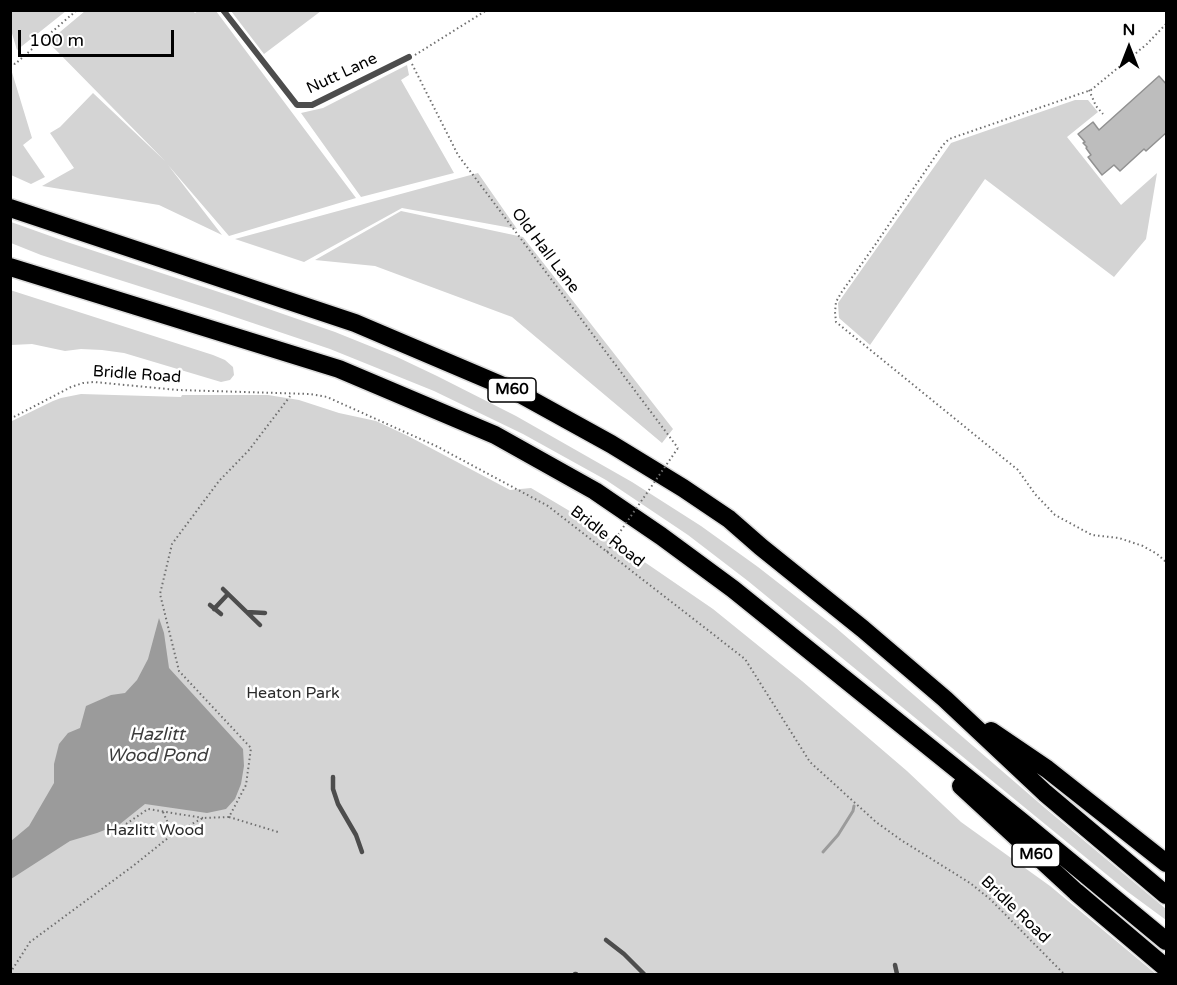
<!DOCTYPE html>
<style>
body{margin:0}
#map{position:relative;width:1177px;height:985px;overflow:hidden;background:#fff;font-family:"Varela Round",sans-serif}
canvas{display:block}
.frame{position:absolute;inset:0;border:12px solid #000;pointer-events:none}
.north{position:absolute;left:1099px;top:18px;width:60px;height:60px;-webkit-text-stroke:4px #fff;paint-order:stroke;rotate:0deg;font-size:16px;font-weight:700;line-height:24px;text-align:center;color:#000}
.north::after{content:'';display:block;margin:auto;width:21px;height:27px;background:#000;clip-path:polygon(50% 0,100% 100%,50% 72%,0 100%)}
.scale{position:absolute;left:18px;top:30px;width:156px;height:27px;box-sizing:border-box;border:3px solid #000;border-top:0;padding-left:8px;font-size:18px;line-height:21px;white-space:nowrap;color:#000;-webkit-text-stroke:4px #fff;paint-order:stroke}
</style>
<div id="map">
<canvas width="1177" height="985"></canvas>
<div class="frame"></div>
<div class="north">N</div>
<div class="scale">100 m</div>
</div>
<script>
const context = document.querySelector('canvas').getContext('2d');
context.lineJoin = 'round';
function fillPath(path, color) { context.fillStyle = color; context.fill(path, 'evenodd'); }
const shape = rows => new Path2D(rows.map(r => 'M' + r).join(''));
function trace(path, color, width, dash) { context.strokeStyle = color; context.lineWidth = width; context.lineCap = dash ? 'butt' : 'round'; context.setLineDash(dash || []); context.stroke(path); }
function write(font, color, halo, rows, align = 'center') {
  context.font = font + ' "Varela Round",sans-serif'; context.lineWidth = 5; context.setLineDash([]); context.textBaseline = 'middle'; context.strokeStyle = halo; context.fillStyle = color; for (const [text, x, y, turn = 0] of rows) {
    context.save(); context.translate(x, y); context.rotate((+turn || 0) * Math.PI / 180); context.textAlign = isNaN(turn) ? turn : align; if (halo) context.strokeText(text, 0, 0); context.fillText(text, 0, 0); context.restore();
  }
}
const green = shape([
 [192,10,195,13,198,11,216,11,356,198,229,236,168,165,222,235,159,205,42,186,74,168,50,133,60,127,93,93,165,161,48,42,85,11],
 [10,11,11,10,66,11,17,50,11,30],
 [231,11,321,11,264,54],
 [407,65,409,75,401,80,454,173,361,197,301,113,323,108],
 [11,69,32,138,23,145,45,177,31,184,11,175],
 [1075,100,1088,100,1098,112,1067,137,1121,205,1157,173,1146,239,1114,277,985,179,870,345,839,318,838,303,951,143],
 [478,173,517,229,402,208,304,262,235,239],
 [401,211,523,237,673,429,662,443,512,317,375,266,315,260],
 [11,222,67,242,234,297,335,332,397,357,437,376,516,416,632,482,701,526,758,567,835,627,1045,808,1166,909,1166,920,1128,892,748,581,688,535,606,480,523,434,434,391,330,349,211,309,41,255,11,243],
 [10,290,213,355,225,360,233,367,234,375,230,380,221,382,124,353,102,350,81,349,65,351,32,344,11,345],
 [81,394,181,397,182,395,268,395,299,400,339,413,376,421,408,436,510,490,531,488,573,513,713,609,802,681,907,771,961,822,1050,886,1156,974,11,974,10,422,53,401,61,398]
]);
const water = shape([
 [159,618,164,633,169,668,243,749,244,766,241,784,235,799,226,809,207,813,145,804,120,824,97,833,70,841,11,879,11,841,29,826,54,783,54,764,59,744,68,733,80,728,86,706,111,695,125,693,137,680,148,659]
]);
const stream = shape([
 [823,852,838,835,853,811,854,806]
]);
const building = shape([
 [1159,76,1167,85,1167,132,1146,151,1144,149,1120,171,1114,165,1102,175,1088,157,1091,155,1086,148,1087,147,1083,143,1085,142,1078,134,1093,122,1099,130,1159,76]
]);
const path = shape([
 [1166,24,1147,44,1091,90,949,139,943,145,875,245,841,293,836,302,835,312,836,322,1018,470,1035,494,1055,515,1092,535,1119,538,1143,546,1157,554,1166,562],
 [415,55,487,10],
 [10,61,15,64,77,10],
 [412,64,458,155,678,448],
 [1089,90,1096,106,1103,114],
 [10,419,71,387,83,383,94,382,178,390,310,394,327,397,436,446,548,506,745,659,810,762,876,822,901,840,970,883,990,899,1064,974],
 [607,552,613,542],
 [163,812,173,834],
 [229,817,278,832],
 [114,830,126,824,148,809,203,818],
 [10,973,30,942,133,866,173,834,203,818,229,817,246,785,251,748,179,671,160,594,172,544,219,481,249,450,291,395]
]);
const lane = shape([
 [223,589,260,625],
 [210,605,221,614],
 [214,609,228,594],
 [247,612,265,613],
 [333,777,333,789,338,804,356,835,362,852],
 [606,940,624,954,644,974],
 [895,965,897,974],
 [575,974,576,974]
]);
const street = shape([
 [223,10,297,105,312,105,409,57]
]);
const highway = shape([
 [10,208,355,323,515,391,611,444,683,488,729,519,761,547,863,629,945,699,1045,793,1166,895],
 [10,267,339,369,495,435,595,491,661,536,733,589,1021,821,1166,941],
 [991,731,1047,769,1166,863],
 [961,786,1076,892,1166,968]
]);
const pathBridge = shape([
 [613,542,678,448]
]);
const shields = [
 [512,390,48],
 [1036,855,48]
];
const shieldNames = [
 ["M60",512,390],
 ["M60",1036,855]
];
const streetNames = [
 ["Nutt Lane",342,74,-25],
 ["Old Hall Lane",545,251,53],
 ["Bridle Road",137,375,4],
 ["Bridle Road",607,537,38],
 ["Bridle Road",1015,910,44]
];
const parkNames = [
 ["Heaton Park",293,694],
 ["Hazlitt Wood",155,831]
];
const waterNames = [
 ["Hazlitt",157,735],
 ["Wood Pond",157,756]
];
fillPath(green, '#d4d4d4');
fillPath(water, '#9b9b9b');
trace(stream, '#9b9b9b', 3);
fillPath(building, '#bdbdbd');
trace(building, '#919191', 1.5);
trace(highway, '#dbdbdb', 21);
trace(path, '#6f6f6f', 2, [1.5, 3]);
trace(lane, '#4d4d4d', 4.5);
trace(street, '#4d4d4d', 6);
trace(highway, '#000', 18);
trace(pathBridge, '#6f6f6f', 2, [1.5, 3]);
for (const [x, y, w] of shields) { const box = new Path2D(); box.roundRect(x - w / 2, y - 12, w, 24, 4.5); context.fillStyle = '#fff'; context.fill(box); trace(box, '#000', 1.5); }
write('bold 15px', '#000', null, shieldNames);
write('16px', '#000', '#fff', streetNames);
write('16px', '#2b2b2b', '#fff', parkNames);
write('italic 18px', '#3c3c3c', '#fff', waterNames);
</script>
